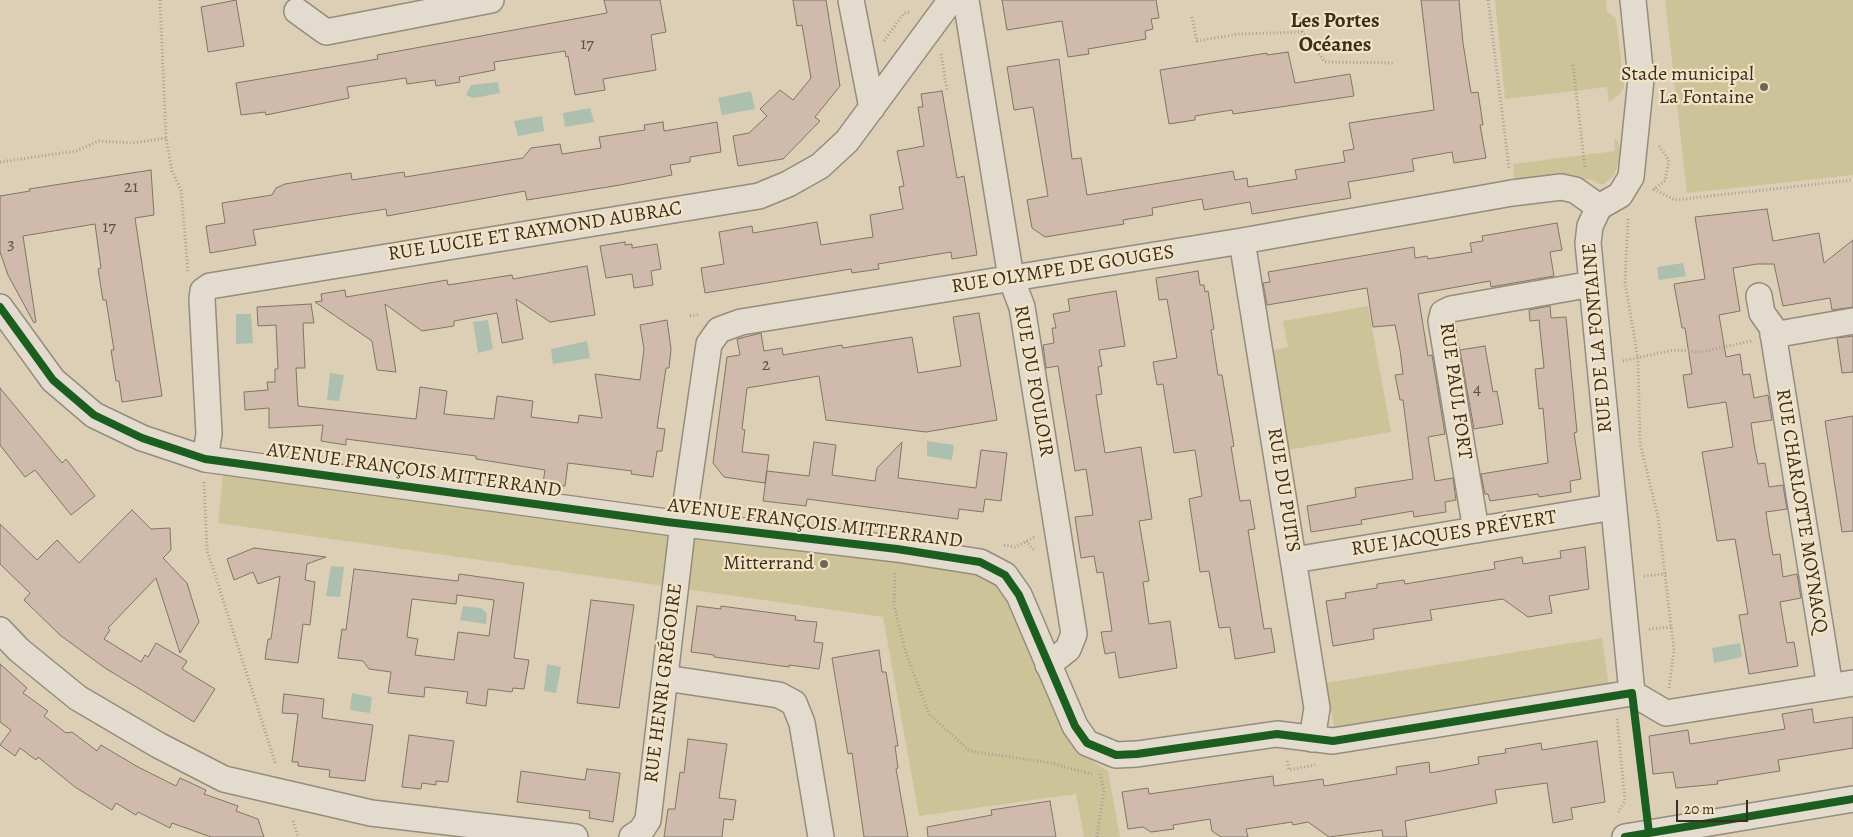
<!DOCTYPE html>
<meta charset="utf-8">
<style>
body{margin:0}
#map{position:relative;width:1853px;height:837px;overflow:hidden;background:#dccfb5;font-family:Alegreya,serif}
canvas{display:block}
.scale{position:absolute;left:1676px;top:800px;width:72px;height:22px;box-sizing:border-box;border:2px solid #382e21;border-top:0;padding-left:6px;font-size:15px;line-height:18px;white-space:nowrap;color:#382e21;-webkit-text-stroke:4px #f3e3c4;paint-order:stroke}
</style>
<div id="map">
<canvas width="1853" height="837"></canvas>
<div class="scale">20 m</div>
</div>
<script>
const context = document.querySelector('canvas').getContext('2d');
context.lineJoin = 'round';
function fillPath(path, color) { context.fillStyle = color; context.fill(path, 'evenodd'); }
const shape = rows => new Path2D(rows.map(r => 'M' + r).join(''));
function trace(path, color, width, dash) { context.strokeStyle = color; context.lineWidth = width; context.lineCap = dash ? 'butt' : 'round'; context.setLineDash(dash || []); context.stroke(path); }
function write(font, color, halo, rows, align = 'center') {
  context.font = font + ' Alegreya,serif'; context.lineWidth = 4.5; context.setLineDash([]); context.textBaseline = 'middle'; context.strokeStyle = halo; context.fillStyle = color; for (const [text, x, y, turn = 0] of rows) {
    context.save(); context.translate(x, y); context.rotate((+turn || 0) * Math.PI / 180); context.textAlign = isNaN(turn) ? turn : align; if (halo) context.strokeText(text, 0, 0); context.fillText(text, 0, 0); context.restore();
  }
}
const green = shape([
 [1495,0,1606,0,1607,12,1616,18,1624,86,1621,93,1609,102,1607,87,1505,99],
 [1665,0,1853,0,1853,175,1687,193],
 [1614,137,1621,147,1621,156,1614,175,1604,184,1600,184,1589,179,1515,187,1513,164,1615,151],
 [1368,306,1391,432,1288,450,1270,351,1288,347,1283,321],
 [223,475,981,574,1006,588,1077,751,1108,771,1120,837,1084,837,1076,794,919,816,883,617,218,523],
 [1602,638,1609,687,1335,731,1326,683]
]);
const water = shape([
 [498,82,500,93,474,98,466,95,471,85],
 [751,91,755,109,722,115,718,98],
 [590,108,594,122,565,127,563,113],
 [542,116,544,131,518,136,514,121],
 [1683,263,1686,276,1659,280,1657,267],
 [236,314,251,314,253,343,236,344],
 [488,320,493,349,478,353,473,322],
 [587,341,590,358,553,364,551,349],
 [330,373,344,375,339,401,327,400],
 [927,441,954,445,952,460,927,456],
 [331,566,344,567,340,597,326,596],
 [463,606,481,608,487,613,486,624,460,620],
 [1740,643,1742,657,1714,663,1712,648],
 [547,664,561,667,556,693,544,691],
 [352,693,372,697,370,713,350,710]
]);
const building = shape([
 [236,0,244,46,208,52,201,7,236,0],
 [604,0,660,0,666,32,651,35,656,70,603,79,605,90,575,95,568,56,566,57,565,51,494,62,495,70,459,77,460,82,436,86,435,80,407,84,406,78,347,87,349,98,266,115,265,112,241,115,236,83,378,59,377,55,607,13,604,0],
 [793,0,826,0,840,86,815,117,820,121,783,159,738,166,733,136,749,133,767,116,760,109,780,90,793,100,811,78,802,25,797,26,793,0],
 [1002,0,1156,0,1159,18,1151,19,1153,29,1145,31,1146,39,1088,49,1089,54,1068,57,1062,21,1007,30,1002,0],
 [1421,0,1459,0,1463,43,1471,93,1478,92,1483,125,1480,125,1486,158,1454,163,1452,152,1412,159,1414,171,1348,182,1351,198,1252,214,1250,202,1204,210,1202,199,1152,208,1153,215,1123,220,1124,224,1045,237,1032,228,1027,200,1048,196,1033,107,1014,110,1007,67,1059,59,1072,159,1081,158,1087,195,1233,171,1235,180,1247,178,1248,187,1273,183,1297,179,1295,170,1345,162,1343,151,1354,149,1349,123,1434,110,1421,0],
 [1288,52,1295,83,1350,74,1354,96,1233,114,1232,110,1195,116,1195,120,1169,124,1160,70,1267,53,1267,55,1288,52],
 [942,91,957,178,964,176,977,255,952,259,951,252,878,264,879,269,852,273,851,269,705,293,701,268,724,264,719,232,752,226,753,233,817,222,821,245,873,237,870,215,903,209,899,187,904,186,897,151,924,146,918,107,923,107,921,94,942,91],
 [663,122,664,131,717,122,721,152,690,157,690,162,670,165,672,175,620,185,527,200,525,191,387,216,386,209,253,230,256,245,210,253,206,226,225,223,222,203,272,195,276,188,285,184,351,173,352,180,404,172,405,177,523,158,531,148,560,144,562,154,601,148,599,137,645,130,644,125,663,122],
 [151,170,154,215,135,218,162,396,122,402,119,381,116,381,111,350,114,350,106,300,103,300,98,269,101,268,95,224,23,236,36,322,34,323,8,275,0,252,0,196,30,191,29,189,151,170],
 [1767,209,1773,241,1819,233,1824,263,1853,240,1853,307,1832,310,1830,298,1783,306,1774,264,1757,264,1733,268,1740,311,1719,315,1726,357,1740,354,1743,375,1750,374,1754,398,1768,395,1772,420,1751,423,1754,444,1758,464,1765,463,1769,487,1783,485,1787,509,1766,512,1769,533,1773,555,1780,554,1783,577,1797,574,1801,598,1780,602,1787,643,1794,642,1798,666,1749,674,1739,615,1748,614,1735,539,1717,541,1702,452,1733,447,1726,402,1688,408,1683,375,1692,374,1685,328,1682,328,1674,284,1705,279,1695,217,1767,209],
 [1557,223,1562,250,1550,252,1554,276,1491,287,1490,281,1418,294,1428,356,1432,355,1445,434,1428,437,1435,481,1453,478,1456,500,1445,502,1446,512,1414,517,1413,511,1361,520,1362,524,1311,532,1307,506,1356,497,1355,488,1413,479,1403,400,1400,400,1395,375,1403,374,1400,350,1395,325,1373,327,1367,288,1267,305,1263,283,1270,282,1268,272,1414,247,1415,258,1427,256,1428,259,1472,252,1470,243,1483,241,1482,236,1557,223],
 [625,242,625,245,632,244,632,248,657,244,661,269,651,271,653,285,634,288,632,274,606,278,600,246,625,242],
 [587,266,595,315,550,322,516,299,523,339,502,343,497,313,454,321,454,326,422,331,385,304,396,372,377,370,372,341,315,302,322,301,321,294,345,290,346,297,447,280,448,285,512,275,513,279,587,266],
 [1198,271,1200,285,1204,285,1205,292,1208,291,1214,329,1211,330,1218,375,1222,375,1234,446,1231,447,1240,501,1250,500,1255,529,1248,530,1264,629,1271,628,1275,652,1235,659,1230,627,1219,628,1209,571,1200,572,1189,499,1202,496,1195,450,1174,453,1163,384,1157,385,1153,362,1177,358,1167,299,1159,300,1156,278,1198,271],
 [1116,291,1125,346,1099,350,1102,366,1098,367,1102,394,1096,395,1105,453,1141,447,1152,519,1139,521,1149,581,1143,582,1149,624,1170,621,1177,668,1119,678,1115,652,1105,654,1101,632,1112,631,1103,572,1097,573,1094,556,1081,558,1075,517,1093,515,1086,469,1075,471,1058,366,1046,368,1043,345,1054,343,1052,328,1056,328,1053,314,1070,311,1068,299,1116,291],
 [311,304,314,323,303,323,305,368,296,368,298,406,416,419,420,387,447,391,444,414,494,419,497,396,533,401,531,417,578,423,579,415,602,418,595,374,640,380,644,349,640,325,667,320,671,349,669,368,666,368,657,428,665,429,662,451,657,451,653,477,631,474,632,471,568,463,565,486,543,483,545,470,476,459,476,456,346,439,346,445,321,441,323,425,269,428,269,408,245,410,244,392,268,390,267,382,275,382,275,369,278,369,276,325,258,326,257,307,311,304],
 [1550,306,1551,318,1566,317,1577,432,1574,433,1581,479,1570,481,1571,492,1539,497,1538,494,1490,501,1488,494,1485,494,1481,474,1548,463,1543,408,1539,409,1535,369,1544,368,1539,320,1530,321,1529,310,1550,306],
 [979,313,997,420,926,432,826,420,819,376,747,388,742,429,745,430,742,452,769,455,765,483,724,477,713,463,727,357,740,355,737,339,761,333,764,351,782,348,783,355,842,345,843,348,912,337,918,373,961,366,953,317,979,313],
 [1853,336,1853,372,1842,373,1837,338,1853,336],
 [1485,346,1493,392,1497,391,1503,424,1474,429,1460,350,1485,346],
 [0,388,62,463,66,459,95,496,71,515,35,470,25,477,0,445,0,388],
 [1853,416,1853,531,1842,532,1825,421,1853,416],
 [814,442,836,445,832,475,875,481,877,468,902,442,898,478,976,488,981,450,1007,453,1001,501,985,499,983,512,959,509,958,519,807,499,806,506,763,501,767,471,809,476,814,442],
 [132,510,151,529,170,528,171,550,163,558,187,583,199,622,180,653,156,578,108,628,110,630,104,639,141,662,145,655,148,657,156,643,187,661,182,669,215,689,194,722,105,668,60,635,24,600,30,593,0,564,0,524,37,560,57,540,79,563,132,510],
 [1585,547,1589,589,1549,596,1552,613,1528,617,1503,599,1430,610,1432,620,1373,629,1374,639,1333,646,1326,601,1346,598,1345,593,1377,588,1377,584,1404,580,1405,584,1495,569,1494,562,1522,557,1523,564,1561,558,1560,551,1585,547],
 [254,548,326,557,307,564,305,580,315,582,310,625,303,624,298,663,265,659,268,639,271,639,280,576,258,584,253,572,234,580,227,559,254,548],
 [354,569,458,581,459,574,524,583,514,658,529,660,524,689,513,688,512,692,488,689,486,706,466,703,468,692,425,687,424,697,388,693,391,672,369,669,363,661,338,658,342,629,346,630,354,569],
 [457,595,494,600,489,636,458,632,454,660,415,655,418,639,407,637,412,599,456,604,457,595],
 [591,600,634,605,619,708,577,703,591,600],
 [697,606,721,609,721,606,796,616,795,620,817,622,814,642,823,643,819,669,789,665,789,667,714,657,714,655,691,652,697,606],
 [879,650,882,672,886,672,898,746,895,746,898,768,896,769,908,837,864,837,852,753,848,754,832,658,879,650],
 [0,664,27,688,23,693,48,711,44,716,66,733,72,732,97,751,101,745,138,767,176,786,180,778,206,790,204,794,238,806,236,811,258,819,264,837,211,837,172,823,170,828,138,812,136,815,116,803,112,810,75,787,38,757,36,760,20,748,15,756,0,745,11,730,0,722,0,664],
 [284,694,324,699,322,718,373,725,365,781,329,777,330,770,298,766,298,762,292,762,298,714,282,713,284,694],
 [1812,709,1814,723,1853,717,1853,748,1778,760,1780,771,1717,781,1718,784,1676,788,1673,772,1653,774,1649,736,1688,730,1690,744,1785,729,1782,714,1812,709],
 [409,735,454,741,448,782,436,781,436,785,422,783,421,789,402,787,409,735],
 [688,739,727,744,719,798,736,800,733,820,724,819,722,837,664,837,668,809,675,809,680,772,684,773,688,739],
 [1597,741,1605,802,1571,808,1573,819,1553,823,1547,783,1495,790,1497,803,1405,821,1407,837,1383,837,1382,830,1329,837,1308,822,1293,825,1292,822,1246,829,1248,837,1221,837,1212,831,1210,819,1173,825,1174,829,1151,832,1143,827,1128,829,1122,792,1148,788,1149,794,1273,776,1274,786,1323,779,1324,786,1397,774,1396,767,1429,762,1430,773,1479,764,1478,757,1506,753,1505,749,1541,743,1542,750,1597,741],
 [587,769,620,773,613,822,589,818,590,811,517,802,521,771,585,780,587,769],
 [1050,801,1056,837,928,837,927,827,992,815,991,810,1050,801]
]);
const path = shape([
 [160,0,166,138,172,171,181,190,188,271],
 [1488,0,1509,168],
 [1299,14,1302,32],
 [1192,17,1197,41,1239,34,1302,32,1325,62,1394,63],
 [884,41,904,13,911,12],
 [941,54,947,90],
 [1573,65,1585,168],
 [0,162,76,151,99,141,132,143,166,138],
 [1654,189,1675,200,1853,180],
 [1653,190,1665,181,1669,160,1659,146],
 [1628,219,1625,282,1638,359,1640,443,1658,517,1674,650,1669,688],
 [690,316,700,314],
 [1623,361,1673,350,1701,352,1751,341],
 [204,482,207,550,276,765],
 [1026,541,1034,550],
 [1004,545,1015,547,1035,537],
 [895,573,894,605,905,650,929,714,970,751,1050,763,1092,774],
 [1644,576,1666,574],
 [1649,629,1671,627],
 [1617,719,1625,801,1618,813],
 [1287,761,1289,770,1315,765],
 [293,821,298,837],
 [1097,837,1104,791,1100,774]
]);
const street = shape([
 [851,0,872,108],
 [966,0,1011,278,1022,307,1074,634,1068,649,1048,665],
 [297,11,326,32,491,0],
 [1242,241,1317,708,1312,739],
 [1759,296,1762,313,1772,327,1830,687],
 [0,307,53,380,94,415,142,438,205,459,667,522,897,549,980,562,1005,575,1019,595,1075,726,1087,743,1116,755,1137,754,1277,734,1333,741,1632,693],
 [1773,335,1853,321],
 [205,459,209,434,202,299,203,291,210,286,759,196,788,184,820,166,847,141,951,0],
 [1476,530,1441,321,1443,313,1451,309,1592,284],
 [1294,560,1614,507],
 [0,630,19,650,78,698,158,745,224,779,371,813,575,837],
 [665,678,779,695,794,703,802,723,821,837],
 [1632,693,1588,243,1590,226,1599,207,1620,195,1631,177,1641,79,1633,0],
 [1632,693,1666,713,1853,683],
 [632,837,641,831,648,820,683,523,709,344,719,330,741,322,1242,241,1512,193,1561,187,1575,190,1599,207],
 [1625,837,1853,799]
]);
const cycleway = shape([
 [0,307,53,380,94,415,142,438,205,459,667,522,897,549,980,562,1005,575,1019,595,1075,726,1087,743,1116,755,1137,754,1277,734,1333,741,1632,693,1649,833],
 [1625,837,1853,799]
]);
const markers = [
 [1764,87,5,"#716655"],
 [824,564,5,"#716655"]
];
const numberNames = [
 ["17",587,45],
 ["21",131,188],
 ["17",109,228],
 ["3",11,245],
 ["2",766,366],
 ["4",1477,390]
];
const poiNames = [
 ["Stade municipal",1754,75],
 ["La Fontaine",1754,98],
 ["Mitterrand",814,564]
];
const streetNames = [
 ["RUE LUCIE ET RAYMOND AUBRAC",535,232,-9],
 ["RUE OLYMPE DE GOUGES",1063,270,-9],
 ["RUE DE LA FONTAINE",1598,338,-95],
 ["RUE DU FOULOIR",1033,381,80],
 ["RUE PAUL FORT",1455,391,82],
 ["AVENUE FRANÇOIS MITTERRAND",414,471,8],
 ["RUE DU PUITS",1283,490,81],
 ["RUE CHARLOTTE MOYNACQ",1801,511,81],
 ["AVENUE FRANÇOIS MITTERRAND",815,524,7],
 ["RUE JACQUES PRÉVERT",1454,534,-9],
 ["RUE HENRI GRÉGOIRE",664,683,-83]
];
const neighbourhoodNames = [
 ["Les Portes",1335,22],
 ["Océanes",1335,46]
];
fillPath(green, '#ccc498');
fillPath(water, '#adbfae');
fillPath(building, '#cfbaac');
trace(building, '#7e7667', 1);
trace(street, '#948c7c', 28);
trace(path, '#a69f95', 3, [1, 2.5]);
trace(street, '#e3dcce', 25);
trace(cycleway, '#1b5e20', 8);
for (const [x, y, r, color] of markers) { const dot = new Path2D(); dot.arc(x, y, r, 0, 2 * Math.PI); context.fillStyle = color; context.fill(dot); trace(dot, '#f3e3c4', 2); }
write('18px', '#5e5144', null, numberNames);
write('20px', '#382e21', '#f3e3c4', poiNames, 'right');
write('20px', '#382e21', '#f3e3c4', streetNames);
write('bold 21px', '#382e21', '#f3e3c4', neighbourhoodNames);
</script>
